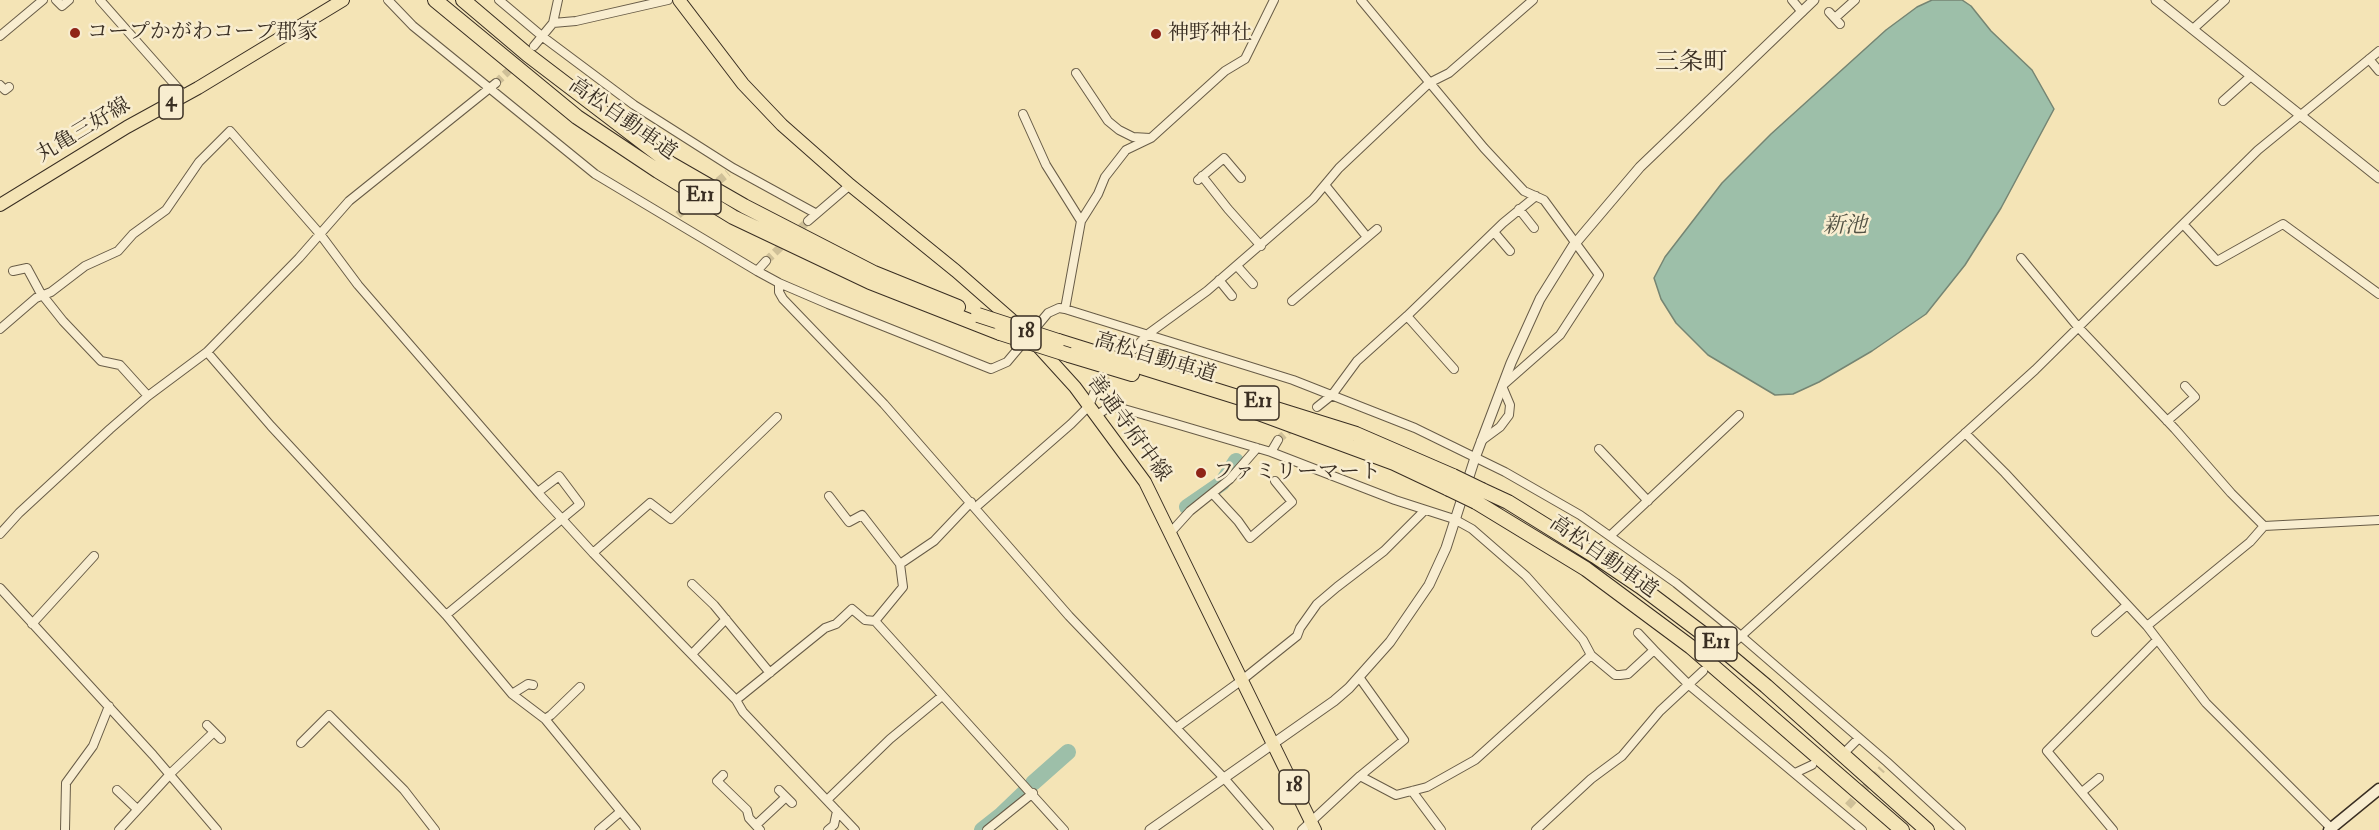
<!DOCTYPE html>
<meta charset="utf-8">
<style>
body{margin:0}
canvas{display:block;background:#f4e4b6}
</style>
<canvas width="2379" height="830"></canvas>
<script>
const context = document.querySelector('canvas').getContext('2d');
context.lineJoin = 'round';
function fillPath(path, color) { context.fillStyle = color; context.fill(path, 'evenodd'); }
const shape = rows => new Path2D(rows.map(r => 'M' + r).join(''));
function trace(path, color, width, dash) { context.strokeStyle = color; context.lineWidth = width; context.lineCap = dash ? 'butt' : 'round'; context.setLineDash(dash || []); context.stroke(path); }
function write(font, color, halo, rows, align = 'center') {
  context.font = font + ' "IM FELL Double Pica","Noto Serif JP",serif'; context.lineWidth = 5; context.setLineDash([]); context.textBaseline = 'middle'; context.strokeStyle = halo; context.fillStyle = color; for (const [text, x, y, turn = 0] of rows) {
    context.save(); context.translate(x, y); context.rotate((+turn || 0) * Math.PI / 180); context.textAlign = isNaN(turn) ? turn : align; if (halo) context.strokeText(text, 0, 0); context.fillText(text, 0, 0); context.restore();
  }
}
const water = shape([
 [1932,0,1962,0,1971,6,1991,31,2032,70,2054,109,2001,208,1965,265,1926,314,1872,351,1819,382,1793,394,1775,395,1708,355,1676,323,1661,299,1654,278,1665,257,1722,183,1771,134,1886,30,1917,7,1932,0]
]);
const river = shape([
 [1187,507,1222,483,1236,461],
 [1033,783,1068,752],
 [982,830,1001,815,1025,792]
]);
const minorTunnel = shape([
 [496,83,529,51],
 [709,189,728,173],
 [678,215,700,196],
 [766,261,808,221],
 [1102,382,1134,349],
 [1278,440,1295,425],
 [1848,806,1882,769]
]);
const minor = shape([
 [56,0,62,6,69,0],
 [100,0,184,95],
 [388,0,413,26,595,174,757,271,779,283,828,304,991,369,1007,362,1048,313,1059,308,1065,309,1293,380,1415,428,1505,472,1580,515,1676,583,1741,636,1887,762,1961,830],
 [499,0,543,37,634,105,733,168,815,213],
 [1361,0,1484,148,1524,191,1544,200,1599,275,1560,335,1502,386,1510,405,1509,415,1500,427,1481,441],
 [1792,0,1802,12],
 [1829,12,1840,24],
 [1835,18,1855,0],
 [553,23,576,21,668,0],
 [2193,29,2225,0],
 [0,36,43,0],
 [534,46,553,23,558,0],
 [2369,59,2379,71],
 [1076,73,1108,121,1119,130,1133,137,1150,138],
 [0,85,5,90,9,87],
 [2223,101,2251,76],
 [1023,114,1046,165,1081,221],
 [1202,176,1228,209,1261,246],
 [1198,180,1224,158,1241,178],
 [1325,185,1367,237],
 [1519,209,1534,228],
 [808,221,850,185],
 [2184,225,2217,261,2283,224,2379,294],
 [1494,232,1510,251],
 [2021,258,2078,327,2175,429,2231,493,2264,526],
 [1237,266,1253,284],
 [13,271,27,268,40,292,63,321,101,361,120,365,148,396],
 [757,271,766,261],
 [1219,280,1232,296],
 [779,283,779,292,783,299,884,404,1069,616,1224,778,1269,830],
 [1292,301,1377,229],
 [1065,309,1081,221,1098,194,1105,177,1126,150,1151,138,1225,71,1245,59,1274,0],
 [1407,316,1454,369],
 [0,329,36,298,51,292,85,266,118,251,133,234,166,210,199,162,230,131,320,234,358,285,541,496,593,553,736,700,743,712,855,830],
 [1134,349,1148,334,1207,291,1313,199,1339,168,1429,83,1449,73,1533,0],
 [207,352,271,426,446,615,512,694,545,719,636,830],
 [1317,407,1332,395,1357,361,1407,316,1503,223,1536,196],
 [1097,415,1106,409,1117,407,1176,424,1271,452,1395,500,1454,519,1472,529,1526,576,1583,640,1591,655,1475,760,1427,787,1396,795,1360,776,1302,830],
 [2167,421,2195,397,2185,386],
 [1965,433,2005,473,2147,626,2206,703,2331,828],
 [1599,449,1648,501],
 [1271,452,1278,440],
 [1213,494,1238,521,1250,538,1292,502,1275,481],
 [829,496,849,522,862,515,900,564],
 [976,507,1071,424,1089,406,1094,393,1102,382],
 [1171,532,1190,511,1230,479,1257,448],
 [0,534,19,513,110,429,148,396,207,352,299,258,349,201,496,83],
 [1610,536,1739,415],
 [593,553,650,503,671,519,777,417],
 [692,584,714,605,770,673],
 [0,588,153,755,217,830],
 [446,615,580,504,559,476,538,492],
 [875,621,903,587,900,564,934,541,971,502],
 [32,624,94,556],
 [2147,626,2250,542,2264,526,2379,520],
 [2096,632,2127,605],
 [1638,633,1654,650],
 [1730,646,2035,370,2258,150,2379,51],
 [692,654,726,619],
 [1591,655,1615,675,1620,675,1628,674,1654,650,1689,685,1862,830],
 [1359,677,1404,740,1360,776],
 [512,694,528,684,533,685],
 [736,700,825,628,836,624,852,609,865,620,875,621,1064,830],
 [545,719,551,715,580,687],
 [207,725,221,739],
 [1176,728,1242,680,1297,636,1300,628,1317,604,1337,587,1384,551,1425,510],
 [301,743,329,715,404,790,435,830],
 [1848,749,1858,739],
 [1795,773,1812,765],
 [723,775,717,781,747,810,749,818,760,830],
 [117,790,137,809],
 [779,790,792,803],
 [1412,791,1441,830],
 [2082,792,2099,778],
 [827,800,890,739,942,696],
 [756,825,786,797],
 [65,830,66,783,93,746,109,706],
 [119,830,173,771,214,732],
 [599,830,620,812],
 [828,830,834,825,837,811],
 [987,830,1033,793],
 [1536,830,1591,779,1622,756,1660,711,1703,671],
 [2113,830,2047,751,2157,640]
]);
const tertiary = shape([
 [2156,0,2379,178],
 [1150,830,1334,701,1349,688,1390,642,1429,585,1446,548,1475,458,1511,363,1540,299,1573,246,1640,167,1814,0]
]);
const secondary = shape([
 [2329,830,2379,789]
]);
const primary = shape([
 [679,0,743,84,782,125,850,185,956,271,1021,328],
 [0,205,127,127,198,88,343,0],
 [1035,343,1075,387,1145,482,1315,830]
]);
const motorway = shape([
 [435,0,577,117,658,171,733,217,870,282,1000,333],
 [463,0,528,55,671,164,744,206,874,273,958,307],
 [1058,341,1356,434,1453,476],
 [1069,355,1132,374],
 [1253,411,1394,463,1449,489],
 [1482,490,1508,502,1595,556,1641,587,1710,639,1766,686,1927,830],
 [1476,502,1586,569,1691,647,1902,830]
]);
const motorwayBridge = shape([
 [978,315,1058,341],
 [1000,333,1069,355],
 [1453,476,1482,490],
 [1449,489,1476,502]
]);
const markers = [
 [75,33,6,"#8f2418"],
 [1156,34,6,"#8f2418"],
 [1201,473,6,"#8f2418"]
];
const shields = [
 [171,102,24],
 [700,197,42],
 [1026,333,30],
 [1258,403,42],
 [1716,644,42],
 [1294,787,30]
];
const shieldNames = [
 ["4",171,102],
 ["E11",700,197],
 ["18",1026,333],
 ["E11",1258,403],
 ["E11",1716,644],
 ["18",1294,787]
];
const poiNames = [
 ["コープかがわコープ郡家",87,33],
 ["神野神社",1168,34],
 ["ファミリーマート",1213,473]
];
const streetNames = [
 ["高松自動車道",622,120,35],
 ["丸亀三好線",84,131,-31],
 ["高松自動車道",1155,359,17],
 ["善通寺府中線",1128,429,54],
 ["高松自動車道",1603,558,35]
];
const waterNames = [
 ["新池",1845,227]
];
const quarterNames = [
 ["三条町",1691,64]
];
fillPath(water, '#9dbfa9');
trace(water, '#758573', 1.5);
trace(river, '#9dbfa9', 16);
trace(minorTunnel, '#cfc098', 8, [8, 4]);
trace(minor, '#685c47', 10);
trace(tertiary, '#685c47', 11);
trace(secondary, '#392e22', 13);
trace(primary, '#392e22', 14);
trace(motorway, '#392e22', 16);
trace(minor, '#f8edd0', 8);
trace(tertiary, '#f8edd0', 9);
trace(secondary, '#f8edd0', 10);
trace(primary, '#f4e4b6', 12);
trace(motorway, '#f4e4b6', 14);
trace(motorwayBridge, '#392e22', 16, []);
trace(motorwayBridge, '#f4e4b6', 14);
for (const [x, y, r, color] of markers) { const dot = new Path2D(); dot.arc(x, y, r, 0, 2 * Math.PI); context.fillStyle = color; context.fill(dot); trace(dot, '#f8edd0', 2); }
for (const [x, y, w] of shields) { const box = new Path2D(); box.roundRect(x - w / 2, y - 17, w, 34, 4.5); context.fillStyle = '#f8edd0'; context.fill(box); trace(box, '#392e22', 1.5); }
write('bold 20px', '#392e22', null, shieldNames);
write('21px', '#392e22', '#f8edd0', poiNames, 'left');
write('21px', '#392e22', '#f8edd0', streetNames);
write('italic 22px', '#525244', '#f8edd0', waterNames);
write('24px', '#392e22', '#f8edd0', quarterNames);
</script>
